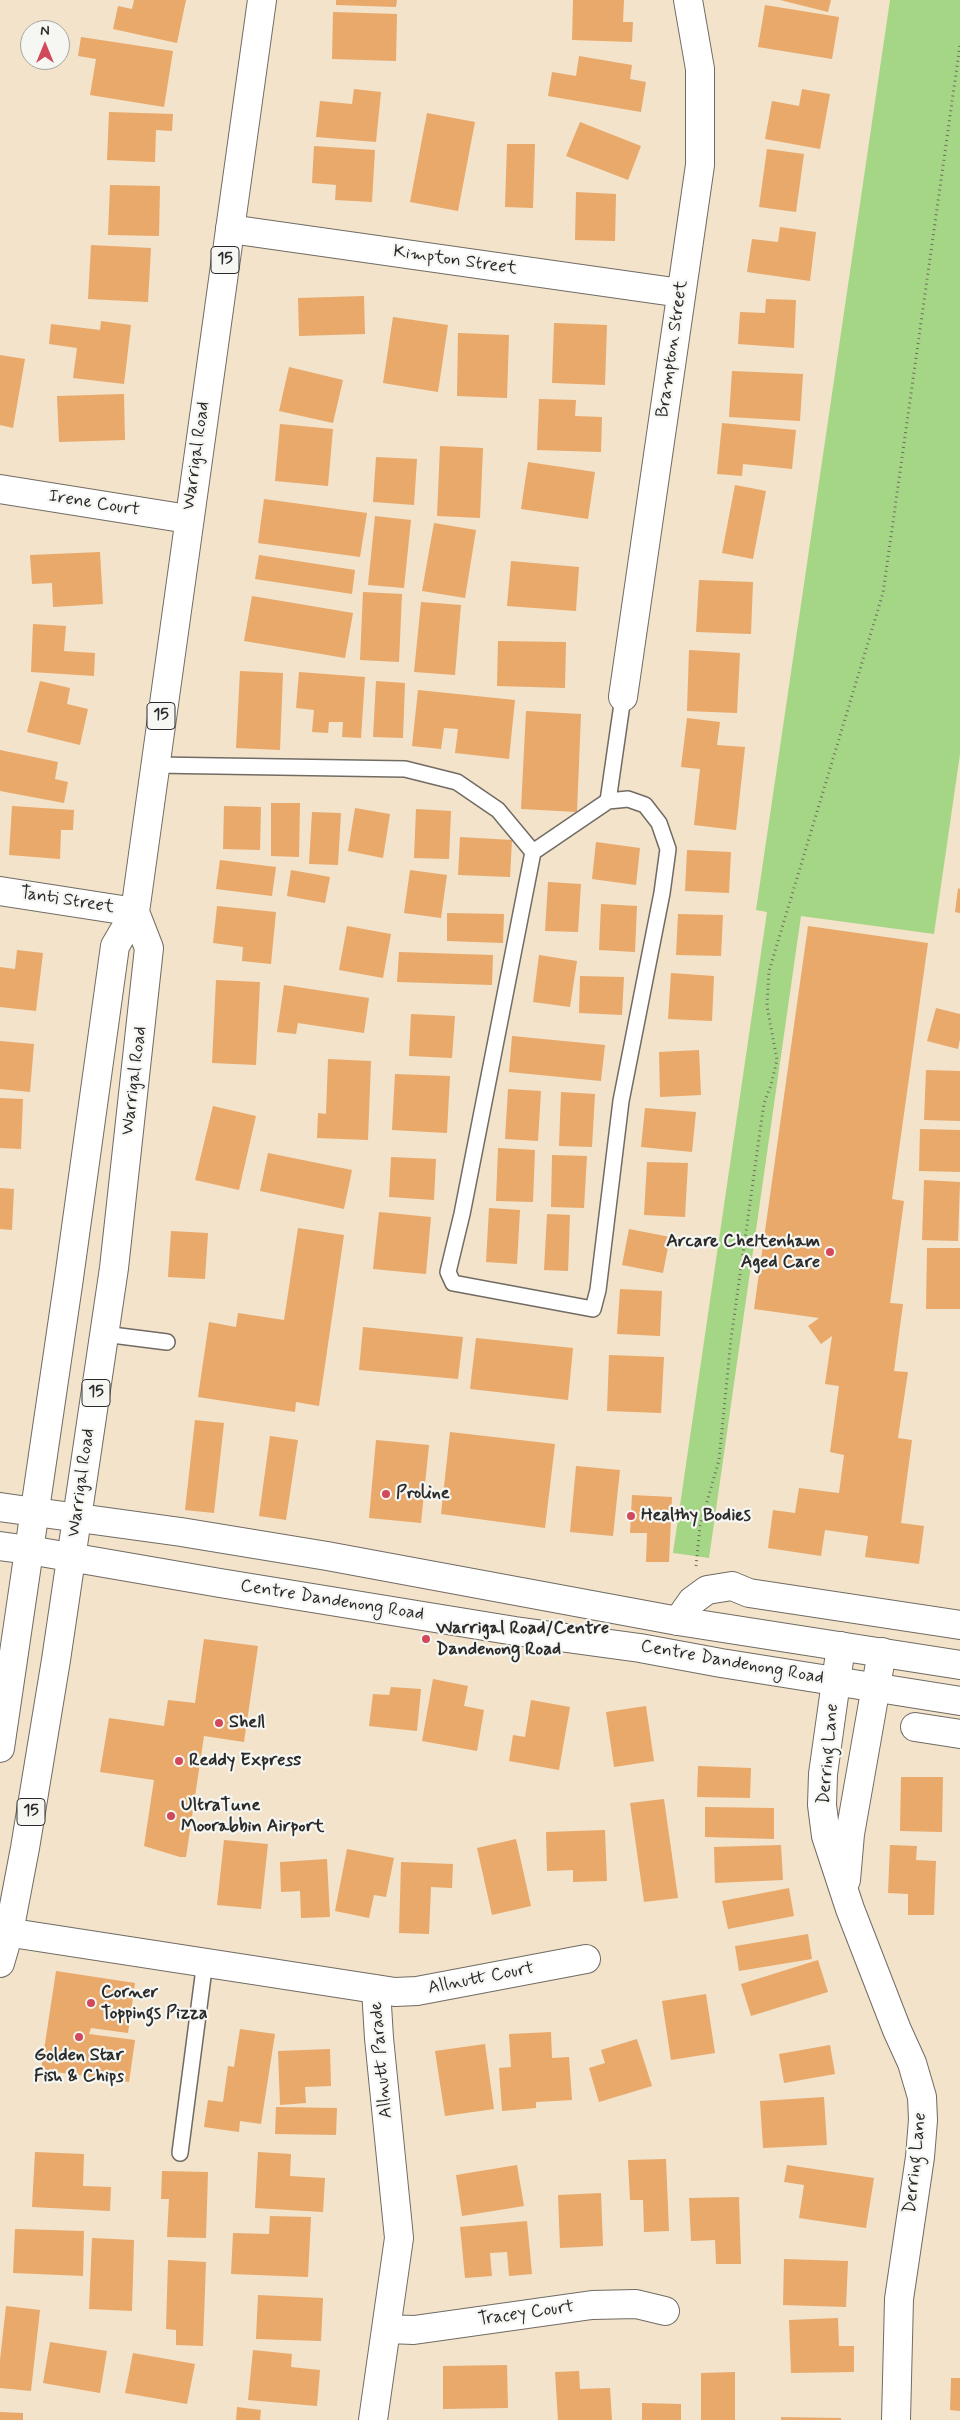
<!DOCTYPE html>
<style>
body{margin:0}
#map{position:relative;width:960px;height:2420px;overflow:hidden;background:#f2e3ca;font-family:Mynerve,sans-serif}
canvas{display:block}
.north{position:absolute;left:20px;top:20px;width:50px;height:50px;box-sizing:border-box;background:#f6f6f2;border:1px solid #a5a5a2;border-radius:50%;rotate:0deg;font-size:14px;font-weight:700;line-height:20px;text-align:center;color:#2b2b2b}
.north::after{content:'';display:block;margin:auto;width:18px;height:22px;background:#d1495b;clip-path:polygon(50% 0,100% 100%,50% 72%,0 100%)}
</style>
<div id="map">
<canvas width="960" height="2420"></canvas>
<div class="north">N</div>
</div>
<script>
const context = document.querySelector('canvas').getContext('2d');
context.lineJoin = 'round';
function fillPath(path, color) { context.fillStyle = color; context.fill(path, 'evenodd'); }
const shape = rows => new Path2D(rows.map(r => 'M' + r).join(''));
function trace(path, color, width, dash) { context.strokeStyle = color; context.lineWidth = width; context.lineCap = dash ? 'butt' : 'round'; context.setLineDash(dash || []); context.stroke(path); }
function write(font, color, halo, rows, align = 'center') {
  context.font = font + ' Mynerve,sans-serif'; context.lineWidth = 4.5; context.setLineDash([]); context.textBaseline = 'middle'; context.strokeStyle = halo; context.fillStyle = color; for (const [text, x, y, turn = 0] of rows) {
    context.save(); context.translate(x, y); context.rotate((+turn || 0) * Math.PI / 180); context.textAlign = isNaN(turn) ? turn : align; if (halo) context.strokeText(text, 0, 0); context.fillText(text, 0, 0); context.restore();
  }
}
const green = shape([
 [890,0,960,0,960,754,934,934,801,916,709,1558,673,1553,767,912,756,910]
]);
const building = shape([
 [134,0,186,0,177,43,113,29,118,6,132,9],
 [336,0,397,0,396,7,336,5],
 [573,0,624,0,623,22,633,22,632,42,572,40],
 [780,0,831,0,828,12],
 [765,5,839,17,832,59,758,47],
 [333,12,397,14,396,61,332,59],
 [81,37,173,51,164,107,90,95,96,59,78,56],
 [579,56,632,65,630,79,646,82,641,112,548,96,552,72,576,76],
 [354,89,381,92,376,142,316,137,320,101,352,104],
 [802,89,830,94,820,149,765,139,772,101,799,106],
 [109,112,173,114,172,131,156,130,155,162,107,160],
 [427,113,475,122,458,211,410,202],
 [580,122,641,146,628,180,566,156],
 [507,144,535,144,533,208,505,207],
 [314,146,375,150,372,202,335,200,336,185,312,183],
 [767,149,804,154,796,212,759,207],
 [110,185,160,186,159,236,108,235],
 [576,192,616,194,615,241,575,240],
 [780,227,816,232,810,281,747,272,752,239,778,242],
 [91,245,151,248,148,302,88,299],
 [364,296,365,334,299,336,298,298],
 [766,299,796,300,794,348,738,344,740,312,765,313],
 [393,317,448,325,438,392,383,383],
 [101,321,131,325,124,384,73,378,77,348,49,344,51,324,100,330],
 [554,323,607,325,605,385,552,383],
 [458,333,509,335,507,398,457,396],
 [0,355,25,359,13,428,0,425],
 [289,367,343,380,333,423,279,411],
 [732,371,803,374,800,421,729,417],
 [124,394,125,440,59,442,57,396],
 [539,399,576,400,575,416,602,417,601,452,537,450],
 [722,423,796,430,792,469,743,464,742,476,717,474],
 [280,424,333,429,328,486,275,481],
 [440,446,483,448,480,518,437,516],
 [376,457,417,459,414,505,373,502],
 [528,462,595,472,588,519,521,509],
 [735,485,766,491,753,559,722,553],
 [264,499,367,513,360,557,258,543],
 [375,516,411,520,404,588,368,585],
 [434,523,476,530,465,598,422,591],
 [100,552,103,604,53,607,52,583,32,584,30,555],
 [259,555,355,570,352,594,255,579],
 [511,561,579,567,576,611,507,606],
 [699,580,753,582,751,634,696,632],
 [363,592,402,594,399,662,360,660],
 [252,596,353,613,345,658,244,641],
 [421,602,461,605,455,675,414,672],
 [33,624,66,626,64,651,95,653,94,676,31,672],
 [498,641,566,642,565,688,497,686],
 [689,650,740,653,737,713,687,711],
 [240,671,283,673,280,750,236,748],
 [299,672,365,677,361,738,342,737,343,722,329,722,328,733,312,732,314,710,296,708],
 [40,681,70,688,67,704,88,709,80,745,27,732],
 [376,681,405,683,403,738,373,737],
 [418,690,515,700,509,759,455,753,458,729,444,728,441,749,412,746],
 [526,711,581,714,577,812,521,809],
 [687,718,720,722,717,745,745,747,736,830,694,825,700,769,681,767],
 [0,750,58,762,55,779,68,782,64,803,0,791],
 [271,803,300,803,299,857,271,856],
 [12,806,74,810,73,830,61,830,60,859,9,855],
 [224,806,261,807,260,850,223,849],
 [355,808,390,814,383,858,348,851],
 [416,809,451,811,449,859,414,858],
 [312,812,341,813,338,865,309,864],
 [460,837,512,840,510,877,458,875],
 [596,842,640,848,636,885,592,879],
 [687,850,731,852,729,893,685,891],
 [220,860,276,867,272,896,216,889],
 [291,870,330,877,325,903,287,896],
 [410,870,447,875,441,918,404,913],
 [548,882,581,884,578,932,545,931],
 [958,888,960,889,960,913,955,912],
 [601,904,637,906,635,952,599,950],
 [217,906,276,912,271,964,242,961,243,947,213,943],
 [447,913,504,914,503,943,447,941],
 [678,914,723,915,721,956,676,955],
 [347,926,391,934,383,978,339,970],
 [808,926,928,943,892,1199,904,1201,890,1303,903,1304,894,1371,908,1372,898,1438,912,1440,901,1523,924,1526,919,1564,865,1557,868,1536,825,1530,821,1556,768,1548,773,1510,795,1513,799,1488,839,1493,844,1455,830,1452,839,1386,825,1384,832,1336,821,1344,808,1326,819,1318,754,1309],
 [17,950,43,953,36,1011,0,1007,0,967,15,969],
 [399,952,493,955,492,985,397,982],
 [539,955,577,961,570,1007,533,1002],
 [671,973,714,976,712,1021,668,1019],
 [580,976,624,977,622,1015,579,1013],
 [216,980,260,982,256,1065,212,1063],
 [284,985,369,998,364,1033,298,1023,296,1034,277,1032],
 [936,1008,960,1014,960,1039,958,1049,927,1041],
 [411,1014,455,1016,452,1058,409,1056],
 [512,1036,605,1045,601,1081,509,1072],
 [0,1041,34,1044,30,1092,0,1089],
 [699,1050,701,1095,660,1097,659,1052],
 [328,1059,371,1061,368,1140,317,1138,318,1113,326,1114],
 [926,1070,960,1071,960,1121,924,1120],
 [395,1074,450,1076,447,1133,392,1130],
 [508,1089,541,1091,538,1141,505,1139],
 [561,1092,595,1094,592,1147,559,1146],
 [0,1098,23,1099,21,1149,0,1148],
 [213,1106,256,1116,239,1190,195,1180],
 [645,1108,696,1112,692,1152,641,1147],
 [920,1129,960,1130,960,1172,919,1171],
 [498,1148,535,1150,533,1202,496,1201],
 [268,1153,352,1170,344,1209,260,1191],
 [552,1155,587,1156,584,1208,551,1207],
 [391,1157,436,1159,434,1200,389,1197],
 [647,1162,688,1163,685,1217,644,1215],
 [924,1180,960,1182,958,1241,922,1240],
 [0,1188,14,1189,12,1230,0,1229],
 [489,1208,520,1210,517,1264,486,1262],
 [379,1212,431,1217,426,1274,373,1269],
 [547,1214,570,1215,568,1271,544,1270],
 [298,1228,344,1235,319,1406,296,1402,295,1412,198,1397,209,1322,236,1327,238,1313,284,1320],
 [629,1229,670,1237,663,1273,622,1265],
 [171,1231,208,1233,205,1279,168,1277],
 [927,1248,960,1248,960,1309,926,1309],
 [620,1289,662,1291,660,1336,617,1334],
 [363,1327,463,1337,458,1379,359,1370],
 [476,1338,573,1348,568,1400,470,1389],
 [609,1355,664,1357,661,1413,607,1411],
 [195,1420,224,1423,214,1513,185,1510],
 [450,1432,555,1444,545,1528,441,1514],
 [270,1436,298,1440,286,1520,259,1516],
 [376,1440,429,1445,421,1523,369,1518],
 [576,1466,620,1470,613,1536,570,1532],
 [632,1495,672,1497,669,1562,646,1562,647,1533,630,1533],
 [204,1639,258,1646,244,1742,204,1736,186,1857,180,1857,144,1846,154,1780,100,1772,109,1718,164,1726,168,1700,195,1703],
 [433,1679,468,1686,464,1706,484,1710,477,1751,422,1741],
 [391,1687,421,1689,417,1731,369,1726,373,1694,389,1695],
 [531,1700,570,1707,559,1770,509,1761,513,1735,525,1737],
 [646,1706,654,1761,614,1767,606,1712],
 [698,1766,751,1768,750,1798,697,1797],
 [901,1777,943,1777,942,1832,900,1831],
 [664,1799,678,1898,644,1902,630,1803],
 [705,1807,774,1808,774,1839,705,1837],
 [605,1830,607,1881,573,1882,573,1870,547,1871,546,1832],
 [516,1839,531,1906,492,1915,477,1848],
 [224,1840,268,1844,261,1909,217,1905],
 [781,1845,783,1880,715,1883,714,1847],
 [890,1845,917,1846,916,1860,936,1861,934,1915,908,1915,908,1894,888,1893],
 [347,1849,394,1858,386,1897,374,1895,369,1918,335,1911],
 [327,1859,330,1917,301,1918,300,1891,281,1892,280,1862],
 [401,1862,453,1864,452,1888,431,1887,429,1934,399,1933],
 [789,1888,794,1916,728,1929,722,1901],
 [808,1934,812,1959,739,1971,735,1946],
 [818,1960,828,1992,751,2016,741,1984],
 [56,1971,135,1983,128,2033,91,2028,89,2034,135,2040,129,2082,41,2070],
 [706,1994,715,2053,671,2060,662,2001],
 [240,2029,275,2034,261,2124,240,2121,239,2132,204,2127,208,2100,223,2102,228,2066,234,2067],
 [551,2032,552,2058,569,2057,572,2100,536,2102,536,2108,502,2111,499,2068,511,2067,509,2034],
 [637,2039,652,2086,599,2102,589,2068,605,2063,601,2050],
 [485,2044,494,2109,445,2116,435,2051],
 [830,2045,835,2074,784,2083,779,2054],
 [330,2049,331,2086,305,2087,306,2103,280,2105,278,2051],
 [824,2097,827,2145,763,2148,760,2101],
 [276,2107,337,2108,336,2135,275,2134],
 [35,2152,84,2154,83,2186,111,2187,110,2211,32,2207],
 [258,2152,291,2154,290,2176,325,2178,323,2212,255,2208],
 [666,2159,669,2231,644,2232,643,2200,630,2200,628,2160],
 [517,2165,524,2206,462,2216,456,2175],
 [787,2165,874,2178,866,2228,799,2218,804,2185,784,2182],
 [162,2171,208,2172,206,2238,167,2237,169,2199,161,2199],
 [601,2193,603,2246,560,2248,558,2195],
 [739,2197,741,2264,716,2264,715,2240,691,2241,689,2198],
 [270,2216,311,2217,308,2277,231,2274,233,2233,269,2234],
 [527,2221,532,2274,509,2276,507,2252,490,2253,492,2276,465,2278,460,2227],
 [15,2229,84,2231,83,2276,13,2273],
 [92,2238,134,2240,132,2311,89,2309],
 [784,2259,848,2261,846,2307,783,2305],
 [168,2260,206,2262,203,2346,176,2345,176,2330,166,2329],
 [258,2295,323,2298,321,2341,256,2339],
 [6,2306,40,2310,31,2391,0,2388,0,2360],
 [838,2318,839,2346,854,2346,854,2372,791,2373,789,2320],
 [50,2342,107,2351,100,2393,43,2383],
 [253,2350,292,2354,291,2367,320,2370,317,2406,248,2400],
 [133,2353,195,2364,187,2404,125,2393],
 [507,2365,508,2408,443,2409,443,2366],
 [579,2371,580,2389,610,2388,612,2420,558,2420,555,2372],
 [735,2372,735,2420,701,2420,701,2373],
 [951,2378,960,2378,960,2411,950,2410],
 [642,2403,681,2404,681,2420,642,2420],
 [237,2407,261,2410,260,2420,236,2420],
 [0,2412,23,2413,23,2420,0,2420],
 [781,2417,841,2418,841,2420,781,2420]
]);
const path = shape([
 [696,1566,700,1526,719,1460,731,1339,764,1103,771,1085,777,1060,767,1006,769,971,883,593,960,45]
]);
const lane = shape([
 [155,765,405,769,457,782,498,810,533,852],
 [608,801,628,799,645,805,659,823,668,849,662,893,621,1101,598,1290,593,1309,453,1283,448,1272,462,1214,533,852,608,801,623,697],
 [104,1334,167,1342],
 [180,2153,205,1961]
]);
const street = shape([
 [230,229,681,293],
 [0,489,188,519],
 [623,697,700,165,700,69,688,0],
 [0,891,135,912],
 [678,1621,692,1601,707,1590,732,1586,749,1593,960,1625],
 [841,1646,823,1774,822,1805,826,1836,850,1909,897,2030,912,2063,922,2097,923,2120,920,2157,899,2299,896,2420],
 [915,1727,960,1734],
 [846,1880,850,1834,882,1652],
 [0,1931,395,1992,417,1991,586,1959],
 [387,2329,414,2330,592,2305,636,2304,665,2311],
 [373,2420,399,2238,379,2038,376,1989]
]);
const secondary = shape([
 [0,1507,35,1512],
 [0,1546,29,1550]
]);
const primary = shape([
 [35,1512,181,1532,327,1556,678,1621,960,1665],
 [29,1550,220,1583,515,1631,640,1648,721,1663,960,1701]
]);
const highway = shape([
 [0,1748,69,1278,115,946,135,912,262,0],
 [0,1963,9,1932,25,1848,56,1660,114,1268,149,948,135,912]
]);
const markers = [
 [830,1252,5,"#d1495b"],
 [386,1494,5,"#d1495b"],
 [631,1516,5,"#d1495b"],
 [426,1639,5,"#d1495b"],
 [219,1723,5,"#d1495b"],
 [179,1761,5,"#d1495b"],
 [171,1816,5,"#d1495b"],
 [91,2003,5,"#d1495b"],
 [79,2037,5,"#d1495b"]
];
const shields = [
 [225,260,28],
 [161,716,28],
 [96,1393,28],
 [31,1812,28]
];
const shieldNames = [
 ["15",225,260],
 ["15",161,716],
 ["15",96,1393],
 ["15",31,1812]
];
const streetNames = [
 ["Kimpton Street",455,261,8],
 ["Brampton Street",673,349,-82],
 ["Warrigal Road",197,456,-82],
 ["Irene Court",94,504,9],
 ["Tanti Street",67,901,9],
 ["Warrigal Road",135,1081,-83],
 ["Warrigal Road",82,1483,-82],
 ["Centre Dandenong Road",332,1601,9],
 ["Centre Dandenong Road",732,1663,10],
 ["Derring Lane",829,1754,-85],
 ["Allnutt Court",481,1979,-11],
 ["Allnutt Parade",382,2060,-95],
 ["Derring Lane",916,2163,-84],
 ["Tracey Court",526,2314,-8]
];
const poiNames = [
 ["Arcare Cheltenham",820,1242,"right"],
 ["Aged Care",820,1263,"right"],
 ["Proline",396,1494],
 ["Healthy Bodies",641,1516],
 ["Warrigal Road/Centre",436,1629],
 ["Dandenong Road",436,1650],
 ["Shell",229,1723],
 ["Reddy Express",189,1761],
 ["UltraTune",181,1806],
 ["Moorabbin Airport",181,1827],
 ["Corner",101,1993],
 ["Toppings Pizza",101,2014],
 ["Golden Star",79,2056,"center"],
 ["Fish & Chips",79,2077,"center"]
];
fillPath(green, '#a5d685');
fillPath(building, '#e8a96b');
trace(lane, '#716b63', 18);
trace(street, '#716b63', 30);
trace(secondary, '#716b63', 30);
trace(primary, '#716b63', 30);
trace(highway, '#716b63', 30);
trace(path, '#716b63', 3, [1, 4]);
trace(lane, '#fff', 15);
trace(street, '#fff', 28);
trace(secondary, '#fff', 28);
trace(primary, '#fff', 28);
trace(highway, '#fff', 28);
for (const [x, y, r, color] of markers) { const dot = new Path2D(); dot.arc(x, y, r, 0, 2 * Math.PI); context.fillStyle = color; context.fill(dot); trace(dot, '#f6f6f2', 2); }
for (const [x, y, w] of shields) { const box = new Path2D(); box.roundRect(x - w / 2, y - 13.5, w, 27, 4); context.fillStyle = '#f6f6f2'; context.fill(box); trace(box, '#2b2b2b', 1); }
write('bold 16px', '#2b2b2b', null, shieldNames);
write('18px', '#2b2b2b', '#f6f6f2', streetNames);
write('bold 18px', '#2b2b2b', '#f6f6f2', poiNames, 'left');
</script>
